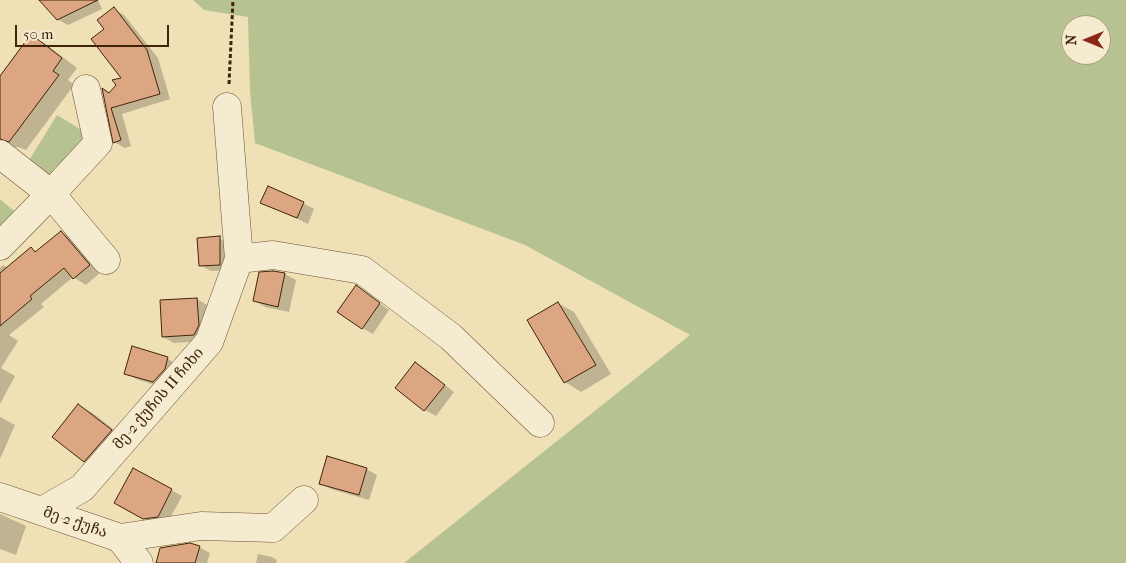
<!DOCTYPE html>
<meta charset="utf-8">
<style>
body{margin:0}
#map{position:relative;width:1126px;height:563px;overflow:hidden;background:#efe0b6;font-family:"IM FELL French Canon",serif}
canvas{display:block}
.north{position:absolute;left:1061px;top:15px;width:50px;height:50px;box-sizing:border-box;background:#f5ebd0;border:1px solid #ad9b81;border-radius:50%;rotate:270deg;font-size:14px;font-weight:700;line-height:20px;text-align:center;color:#40240a}
.north::after{content:'';display:block;margin:auto;width:18px;height:22px;background:#8f2418;clip-path:polygon(50% 0,100% 100%,50% 72%,0 100%)}
.scale{position:absolute;left:15px;top:25px;width:154px;height:22px;box-sizing:border-box;border:2px solid #40240a;border-top:0;padding-left:6px;font-size:15px;line-height:18px;white-space:nowrap;color:#40240a;-webkit-text-stroke:4px #f5ebd0;paint-order:stroke}
</style>
<div id="map">
<canvas width="1126" height="563"></canvas>
<div class="north">N</div>
<div class="scale">50 m</div>
</div>
<script>
const context = document.querySelector('canvas').getContext('2d');
context.lineJoin = 'round';
function fillPath(path, color) { context.fillStyle = color; context.fill(path, 'evenodd'); }
const shape = rows => new Path2D(rows.map(r => 'M' + r).join(''));
function trace(path, color, width, dash) { context.strokeStyle = color; context.lineWidth = width; context.lineCap = dash ? 'butt' : 'round'; context.setLineDash(dash || []); context.stroke(path); }
function write(font, color, halo, rows, align = 'center') {
  context.font = font + ' "IM FELL French Canon","Noto Serif Georgian",serif'; context.lineWidth = 4; context.setLineDash([]); context.textBaseline = 'middle'; context.strokeStyle = halo; context.fillStyle = color; for (const [text, x, y, turn = 0] of rows) {
    context.save(); context.translate(x, y); context.rotate((+turn || 0) * Math.PI / 180); context.textAlign = isNaN(turn) ? turn : align; if (halo) context.strokeText(text, 0, 0); context.fillText(text, 0, 0); context.restore();
  }
}
const green = shape([
 [193,0,1126,0,1126,563,404,563,690,335,525,245,255,143,250,91,248,17,204,10],
 [1071,25,1101,25,1101,55,1071,55],
 [57,115,88,134,59,182,28,162],
 [0,199,14,211,0,228]
]);
const shadow = shape([
 [40,0,98,0,102,9,68,25,57,19],
 [114,9,124,15,158,58,170,99,122,114,131,146,125,148,114,142,110,94,123,78,105,29],
 [32,36,47,45,77,68,68,80,74,85,26,150,18,147,10,149,0,143,0,78],
 [262,202,303,203,314,209,308,224],
 [61,232,73,239,101,272,86,285,73,277,41,304,44,307,9,335,18,341,1,368,15,376,0,404,0,268,3,265,8,268,31,249,37,252],
 [219,238,230,244,231,270,211,271,200,265],
 [273,272,285,274,296,280,289,312,265,307,254,300],
 [356,286,389,310,373,334,362,328],
 [197,299,207,305,209,331,205,341,174,343,163,337],
 [558,303,574,312,611,374,581,392,565,382,529,321],
 [133,348,168,359,178,365,164,388,136,379,126,373],
 [416,364,426,370,454,392,436,416,425,410,397,388],
 [79,405,94,414,127,440,100,470,84,461],
 [0,417,15,425,0,459],
 [134,469,182,496,168,522,155,524,127,509],
 [366,469,377,475,369,500,331,489,321,483],
 [0,514,26,526,16,555,0,549],
 [199,547,210,553,207,563,168,563],
 [258,554,272,557,277,560,276,563,256,563]
]);
const building = shape([
 [39,0,98,0,57,20,39,0],
 [114,7,147,50,160,94,111,108,121,140,113,143,102,88,109,93,116,85,112,80,121,78,91,39,104,29,97,20,114,7],
 [31,34,62,58,53,71,59,75,9,142,0,139,0,76,31,34],
 [268,186,304,202,297,218,260,203,268,186],
 [61,231,90,265,73,279,64,268,30,296,32,299,0,326,0,273,31,247,35,252,61,231],
 [220,236,220,265,199,266,197,238,220,236],
 [273,271,285,273,278,307,253,301,259,272,273,271],
 [356,285,380,303,362,329,337,312,356,285],
 [197,298,199,325,194,335,162,337,160,300,197,298],
 [558,302,596,365,564,383,527,320,558,302],
 [132,346,168,357,165,369,153,382,124,374,132,346],
 [415,362,445,385,424,411,395,388,415,362],
 [78,404,112,430,84,462,52,437,78,404],
 [327,456,367,468,359,495,319,484,327,456],
 [133,468,172,489,158,517,143,519,114,503,133,468],
 [190,543,200,546,195,563,156,563,160,548,190,543]
]);
const path = shape([
 [229,84,233,0]
]);
const minor = shape([
 [227,107,239,259],
 [0,154,51,194,106,260],
 [0,246,51,194,98,143,86,89],
 [0,497,120,538,139,563],
 [42,511,82,488,209,342,239,259,273,255,362,270,451,337,540,423],
 [120,538,201,526,273,528,304,500]
]);
const streetNames = [
 ["მე-2 ქუჩის II ჩიხი",159,399,-49],
 ["მე-2 ქუჩა",75,523,19]
];
fillPath(green, '#b6c390');
fillPath(shadow, '#0003');
fillPath(building, '#dca683');
trace(building, '#40240a', 1);
trace(minor, '#6c5335', 29);
trace(path, '#40240a', 3, [4, 2.5]);
trace(minor, '#f5ebd0', 28);
write('15px', '#40240a', '#f5ebd0', streetNames);
</script>
